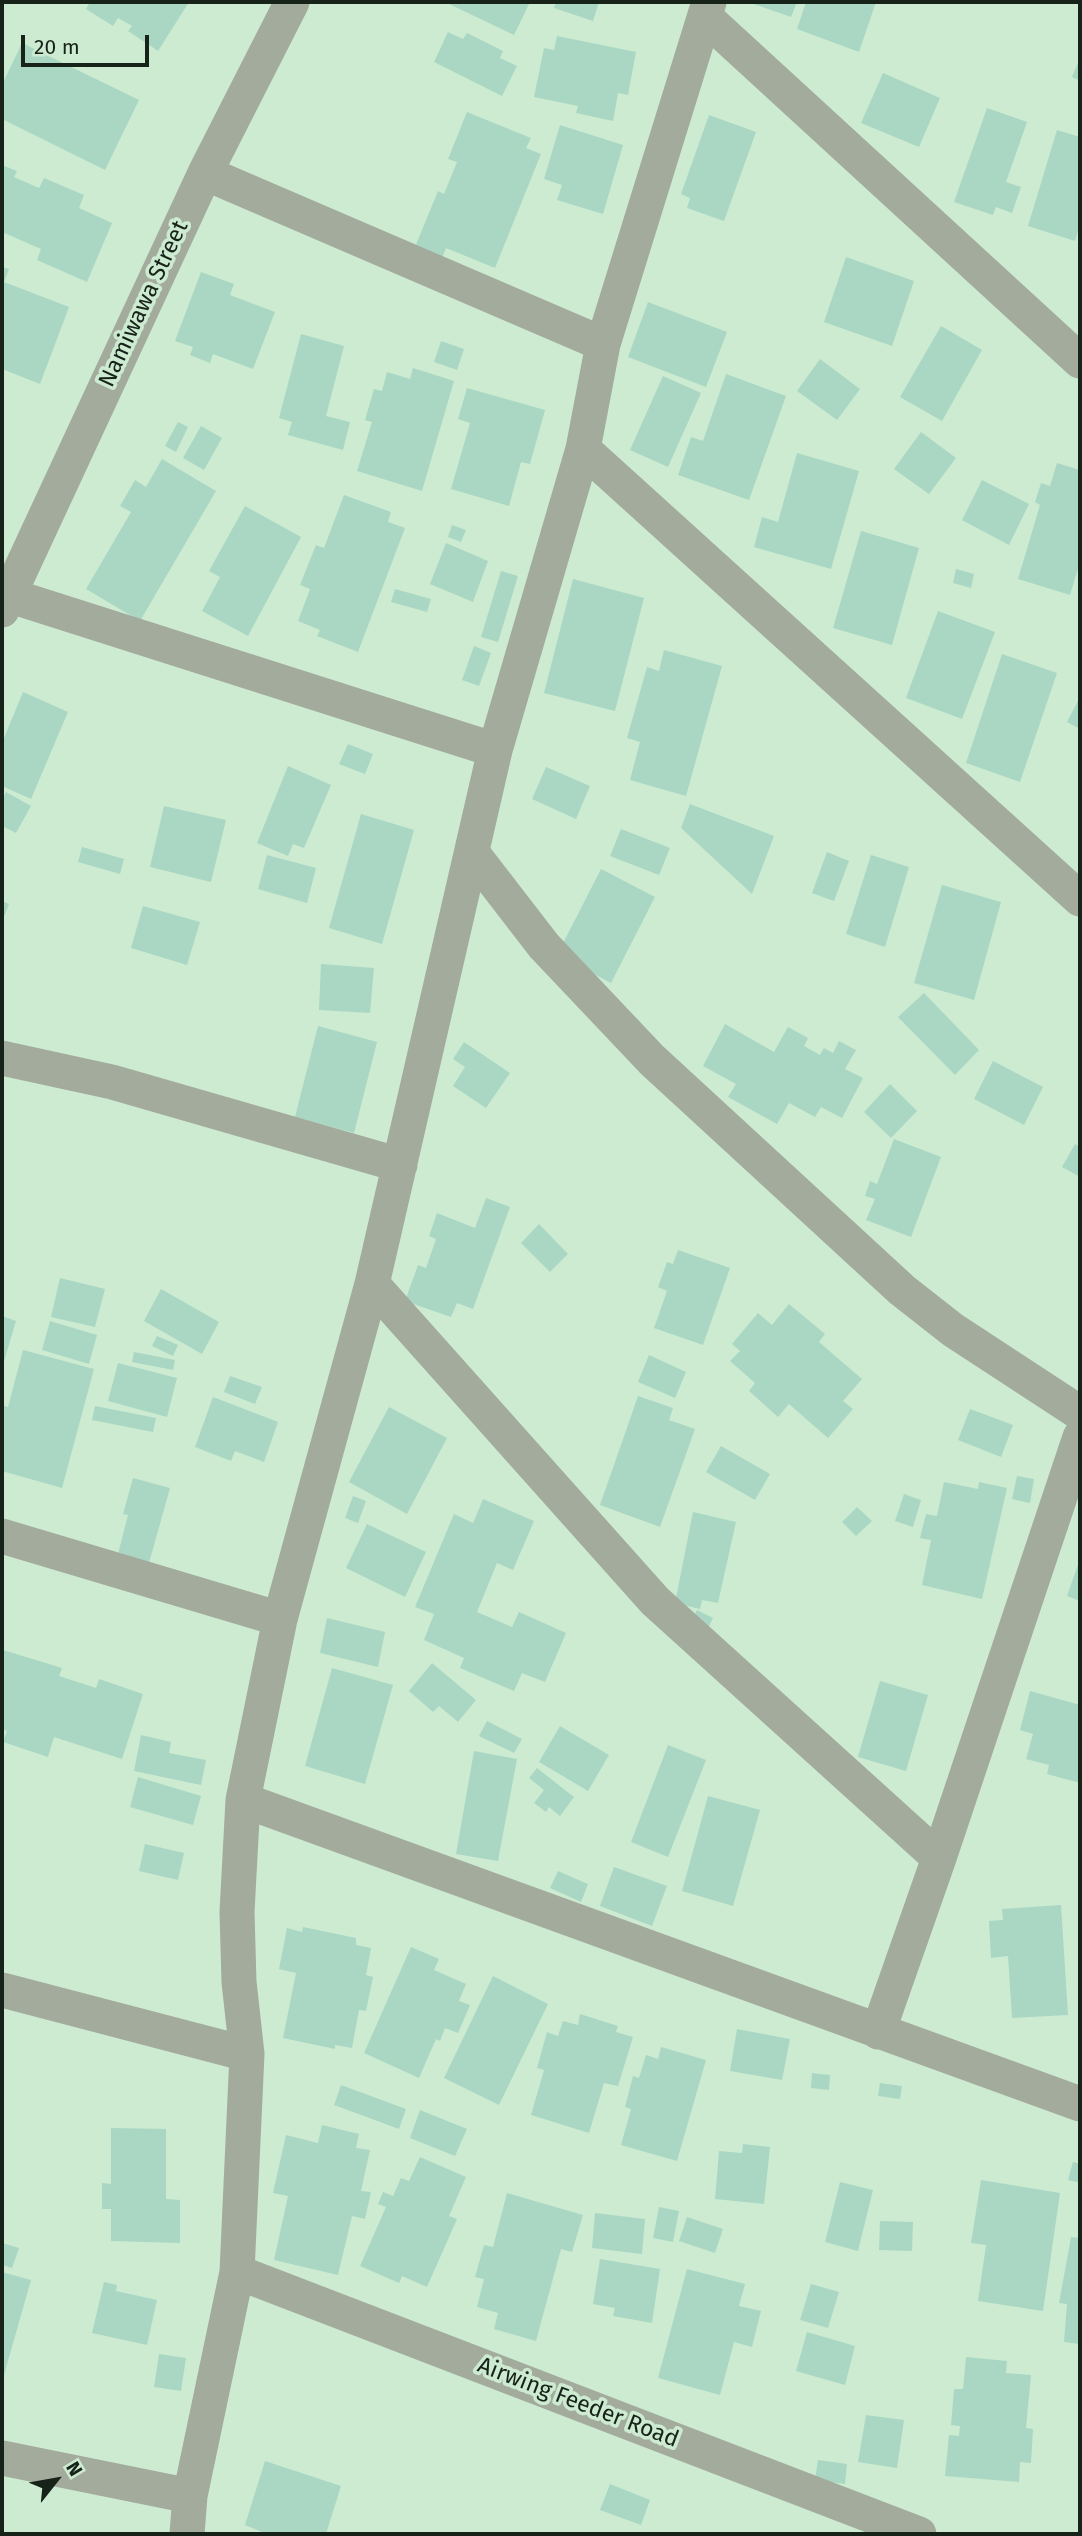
<!DOCTYPE html>
<style>
body{margin:0}
#map{position:relative;width:1082px;height:2536px;overflow:hidden;background:#cdebd1;font-family:"Fira Sans",sans-serif}
canvas{display:block}
.frame{position:absolute;inset:0;border:4px solid #172219;pointer-events:none}
.north{position:absolute;left:21px;top:2445px;width:70px;height:70px;-webkit-text-stroke:5px #cdebd1;paint-order:stroke;rotate:59deg;font-size:19px;font-weight:700;line-height:28px;text-align:center;color:#172219}
.north::after{content:'';display:block;margin:auto;width:24px;height:32px;background:#172219;clip-path:polygon(50% 0,100% 100%,50% 72%,0 100%)}
.scale{position:absolute;left:21px;top:35px;width:128px;height:32px;box-sizing:border-box;border:4px solid #172219;border-top:0;padding-left:9px;font-size:21px;line-height:24px;white-space:nowrap;color:#172219;-webkit-text-stroke:5px #cdebd1;paint-order:stroke}
</style>
<div id="map">
<canvas width="1082" height="2536"></canvas>
<div class="frame"></div>
<div class="north">N</div>
<div class="scale">20 m</div>
</div>
<script>
const context = document.querySelector('canvas').getContext('2d');
context.lineJoin = 'round';
function fillPath(path, color) { context.fillStyle = color; context.fill(path, 'evenodd'); }
const shape = rows => new Path2D(rows.map(r => 'M' + r).join(''));
function trace(path, color, width, dash) { context.strokeStyle = color; context.lineWidth = width; context.lineCap = dash ? 'butt' : 'round'; context.setLineDash(dash || []); context.stroke(path); }
function write(font, color, halo, rows, align = 'center') {
  context.font = font + ' "Fira Sans",sans-serif'; context.lineWidth = 7; context.setLineDash([]); context.textBaseline = 'middle'; context.strokeStyle = halo; context.fillStyle = color; for (const [text, x, y, turn = 0] of rows) {
    context.save(); context.translate(x, y); context.rotate((+turn || 0) * Math.PI / 180); context.textAlign = isNaN(turn) ? turn : align; if (halo) context.strokeText(text, 0, 0); context.fillText(text, 0, 0); context.restore();
  }
}
const building = shape([
 [90,2,189,2,158,51,128,31,132,26,118,18,113,26,86,9],
 [445,2,530,2,514,35],
 [556,2,599,2,593,21,554,8],
 [748,2,797,2,791,17],
 [806,2,876,2,859,52,797,29],
 [448,32,463,39,467,33,503,51,500,58,517,66,502,96,434,62],
 [557,36,636,52,628,95,618,93,613,121,576,113,578,106,534,97,544,48,554,50],
 [22,43,139,100,105,170,2,119,2,85],
 [1080,58,1080,81,1072,77],
 [883,73,940,98,919,147,861,123],
 [987,108,1027,122,1006,182,1021,187,1012,213,996,207,993,215,954,202],
 [467,112,531,138,526,148,541,154,495,268,446,248,442,258,415,247,438,191,444,194,457,162,448,159],
 [709,115,756,132,724,221,687,208,690,198,681,194],
 [560,125,623,145,603,214,557,200,562,185,544,179],
 [1057,130,1080,137,1080,225,1075,241,1028,226],
 [2,165,17,171,14,177,39,188,44,178,84,195,79,208,112,223,87,282,37,260,41,249,2,232],
 [846,257,914,281,892,346,824,322],
 [2,267,9,269,4,282,69,307,40,384,2,369],
 [201,272,234,284,230,295,275,312,253,369,213,354,210,363,190,355,193,347,175,341],
 [648,302,727,332,706,387,628,357],
 [941,326,982,350,942,421,900,397],
 [301,334,344,346,326,416,350,422,343,450,288,435,292,422,279,418],
 [441,341,464,349,457,370,434,362],
 [820,359,860,389,837,420,797,391],
 [413,368,454,381,422,491,357,471,372,422,365,420,374,389,382,391,387,372,410,379],
 [726,374,786,396,749,500,678,475,691,437,703,441],
 [663,376,701,393,668,467,630,450],
 [467,388,545,410,530,464,521,462,509,506,451,489,470,423,458,419],
 [178,422,188,427,176,452,165,446],
 [201,426,222,438,204,470,183,458],
 [921,432,956,458,929,494,894,469],
 [797,453,859,471,831,569,754,547,762,517,778,522],
 [162,459,216,491,140,621,86,589,131,512,120,506,135,480,146,487],
 [1057,463,1080,470,1080,562,1070,595,1018,579,1040,505,1035,502,1041,483,1050,486],
 [982,480,1029,504,1009,545,962,520],
 [344,495,391,512,388,522,405,528,358,652,317,636,320,630,298,621,310,589,300,585,316,545,324,548],
 [245,506,301,537,248,636,202,611,220,577,209,571],
 [452,525,466,530,461,542,448,537],
 [861,531,919,548,892,645,833,628],
 [446,543,488,561,473,602,430,584],
 [956,569,974,574,971,588,953,583],
 [501,571,518,576,498,642,481,637],
 [573,579,644,598,615,711,544,693],
 [395,589,431,599,427,612,391,602],
 [938,611,995,632,962,719,906,698],
 [474,646,491,653,479,686,462,680],
 [664,650,722,666,686,796,630,780,640,742,627,738,647,667,659,671],
 [1002,654,1057,673,1020,782,966,763],
 [23,692,68,712,31,799,2,786,2,743],
 [1080,697,1080,729,1067,722],
 [348,744,373,754,365,774,339,764],
 [288,766,331,785,304,848,293,844,288,856,257,843],
 [546,767,590,786,576,819,532,799],
 [6,792,31,806,16,833,2,826,2,800],
 [690,804,774,836,752,894,681,828],
 [164,806,226,820,211,882,150,867],
 [361,814,414,830,382,944,329,928],
 [621,829,670,848,659,875,610,856],
 [82,847,124,859,120,874,78,862],
 [827,852,849,861,834,901,812,893],
 [267,855,316,868,307,903,258,889],
 [871,855,909,867,885,947,846,934],
 [601,869,655,897,611,983,557,955],
 [942,885,1001,902,974,1000,914,983],
 [2,901,9,904,2,922],
 [143,906,200,922,187,965,131,948],
 [321,964,374,968,370,1013,319,1010],
 [924,993,979,1050,955,1075,898,1017],
 [725,1024,774,1052,788,1027,808,1038,804,1046,820,1055,824,1048,833,1053,839,1041,856,1050,845,1069,863,1078,842,1118,821,1107,815,1117,789,1103,777,1124,728,1097,736,1084,703,1066],
 [318,1026,377,1042,354,1133,295,1117],
 [464,1042,510,1073,486,1108,453,1086,465,1067,453,1059],
 [993,1061,1043,1087,1024,1125,974,1099],
 [890,1084,917,1111,891,1138,864,1112],
 [894,1139,941,1157,911,1237,866,1220,875,1199,865,1196,870,1181,877,1184],
 [1075,1144,1080,1147,1080,1177,1062,1167],
 [486,1198,510,1207,473,1309,457,1303,451,1317,405,1301,418,1265,426,1268,436,1239,429,1236,437,1213,475,1228],
 [539,1224,568,1254,550,1272,521,1243],
 [678,1250,730,1268,703,1345,654,1328,667,1291,658,1287,667,1262,673,1264],
 [60,1278,105,1289,95,1327,51,1317],
 [161,1289,219,1322,202,1354,144,1321],
 [789,1304,825,1334,819,1342,862,1379,843,1401,853,1409,828,1438,789,1404,778,1417,749,1391,755,1383,730,1361,740,1351,732,1344,758,1313,772,1325],
 [2,1316,16,1321,2,1368],
 [50,1321,97,1335,89,1364,42,1350],
 [157,1336,178,1345,173,1356,152,1346],
 [23,1350,94,1369,62,1488,2,1471,2,1405,8,1407],
 [134,1352,175,1360,173,1370,132,1362],
 [649,1355,686,1372,675,1398,638,1382],
 [118,1363,177,1378,167,1417,108,1401],
 [230,1376,262,1387,255,1404,224,1392],
 [638,1396,673,1408,669,1420,695,1429,660,1527,600,1505],
 [213,1397,278,1422,264,1462,235,1451,231,1461,195,1447],
 [95,1406,156,1418,153,1432,92,1420],
 [389,1407,447,1438,407,1514,349,1482],
 [970,1409,1013,1425,1001,1457,958,1440],
 [721,1446,770,1474,755,1500,706,1472],
 [1017,1476,1034,1479,1030,1503,1012,1499],
 [133,1478,170,1488,149,1563,118,1554,128,1515,123,1514],
 [944,1482,978,1489,979,1482,1007,1488,982,1599,922,1585,931,1540,920,1538,926,1514,937,1516],
 [904,1494,921,1500,913,1527,895,1521],
 [353,1496,366,1501,358,1523,345,1518],
 [483,1499,534,1521,513,1570,497,1563,477,1612,512,1627,519,1612,566,1633,545,1682,522,1673,514,1691,460,1668,464,1658,424,1640,434,1614,415,1607,454,1514,473,1523],
 [857,1507,872,1521,856,1536,842,1522],
 [693,1512,736,1522,718,1603,702,1600,700,1609,675,1603],
 [367,1524,426,1552,405,1597,346,1568],
 [1080,1559,1080,1601,1067,1596],
 [697,1610,713,1618,704,1637,688,1629],
 [327,1618,385,1632,378,1667,320,1653],
 [3,1650,62,1668,59,1676,96,1688,99,1679,143,1694,122,1759,54,1737,48,1757,3,1742,7,1731,2,1729],
 [432,1663,476,1700,458,1722,439,1706,433,1712,409,1691],
 [332,1668,393,1685,365,1784,305,1766],
 [880,1681,928,1695,906,1771,858,1757],
 [1030,1691,1080,1705,1080,1783,1047,1774,1049,1765,1026,1759,1033,1734,1020,1730],
 [487,1721,522,1739,514,1753,479,1736],
 [560,1726,609,1755,588,1791,539,1762],
 [141,1735,171,1742,169,1753,206,1760,201,1785,134,1771],
 [668,1745,706,1760,668,1857,631,1842],
 [474,1751,517,1759,498,1861,456,1854],
 [537,1768,574,1797,560,1816,549,1807,546,1812,534,1803,544,1790,529,1778],
 [138,1777,201,1796,193,1825,130,1807],
 [708,1796,760,1810,733,1906,682,1891],
 [145,1844,184,1853,178,1880,139,1871],
 [614,1867,667,1886,652,1926,600,1906],
 [558,1871,588,1884,581,1902,550,1888],
 [1061,1905,1068,2015,1012,2018,1008,1956,991,1958,989,1921,1003,1920,1002,1909],
 [303,1927,356,1938,356,1945,371,1948,366,1975,373,1977,366,2011,359,2010,352,2048,335,2045,335,2049,283,2038,296,1973,279,1969,287,1928,302,1932],
 [411,1947,439,1959,434,1970,466,1984,459,2001,470,2005,458,2033,445,2028,440,2041,436,2039,419,2078,364,2053],
 [493,1976,548,2004,499,2105,444,2078],
 [580,2014,618,2026,616,2032,633,2037,618,2086,604,2083,589,2133,531,2115,544,2070,537,2068,547,2032,558,2036,563,2021,578,2025],
 [737,2029,790,2039,782,2080,730,2071],
 [661,2047,706,2060,677,2161,621,2145,631,2109,625,2107,633,2076,639,2078,646,2055,658,2059],
 [812,2073,830,2075,829,2090,811,2088],
 [880,2083,902,2086,900,2099,878,2096],
 [341,2085,406,2109,399,2129,334,2105],
 [420,2110,467,2129,455,2156,410,2138],
 [322,2125,359,2134,356,2148,370,2150,361,2191,371,2192,365,2219,352,2216,338,2275,274,2260,288,2196,273,2193,286,2135,318,2143],
 [111,2128,166,2129,166,2199,180,2200,180,2243,111,2241,111,2209,102,2209,102,2183,111,2184],
 [743,2144,770,2147,764,2204,715,2199,719,2151,742,2153],
 [420,2157,466,2177,449,2216,457,2219,427,2287,402,2276,399,2283,360,2266,386,2207,378,2204,383,2192,393,2196,401,2178,409,2181],
 [1073,2162,1080,2164,1080,2183,1068,2180],
 [981,2180,1060,2193,1043,2311,978,2301,986,2245,971,2243],
 [840,2182,873,2190,858,2251,825,2242],
 [507,2193,583,2215,572,2252,561,2249,536,2341,494,2329,498,2313,477,2307,484,2279,475,2277,484,2245,493,2247],
 [659,2207,679,2211,673,2242,653,2238],
 [595,2213,645,2219,642,2254,592,2248],
 [687,2217,723,2229,715,2253,679,2241],
 [880,2221,913,2222,912,2251,879,2250],
 [1071,2237,1080,2238,1080,2344,1064,2342,1067,2304,1059,2303],
 [2,2243,19,2248,12,2268,2,2265],
 [600,2259,660,2269,652,2323,613,2316,615,2308,593,2304],
 [687,2269,745,2284,739,2306,761,2311,752,2347,734,2342,720,2395,658,2378],
 [2,2272,31,2280,4,2375,2,2374],
 [104,2282,117,2285,116,2291,157,2300,147,2345,92,2333],
 [811,2284,839,2292,828,2328,800,2320],
 [807,2332,855,2346,845,2385,796,2371],
 [159,2354,186,2358,181,2391,154,2387],
 [966,2357,1007,2361,1006,2373,1031,2375,1026,2428,1033,2429,1031,2463,1020,2462,1019,2482,945,2476,949,2435,959,2436,960,2426,951,2425,954,2389,963,2389],
 [866,2415,904,2420,897,2468,858,2462],
 [818,2460,847,2464,845,2484,815,2480],
 [265,2461,341,2486,326,2534,267,2534,245,2525],
 [610,2484,650,2500,641,2525,600,2510]
]);
const minor = shape([
 [705,17,1080,361],
 [205,173,603,344],
 [583,449,1080,899],
 [8,595,495,750],
 [2,610,205,173,292,2],
 [473,854,544,946,652,1060,902,1290,953,1330,1080,1413],
 [2,1058,112,1082,400,1165],
 [372,1284,655,1601,939,1858],
 [2,1536,280,1619],
 [243,1800,1080,2104],
 [2,1990,247,2054],
 [878,2032,939,1858,1080,1437],
 [237,2272,919,2534],
 [2,2458,190,2496],
 [187,2534,190,2496,237,2272,247,2054,239,1982,237,1912,243,1800,280,1619,372,1284,495,750,583,449,603,344,709,2]
]);
const streetNames = [
 ["Namiwawa Street",144,304,-65],
 ["Airwing Feeder Road",578,2403,21]
];
fillPath(building, '#a9d7c4');
trace(minor, '#a3ab9d', 35);
write('23px', '#172219', '#cdebd1', streetNames);
</script>
